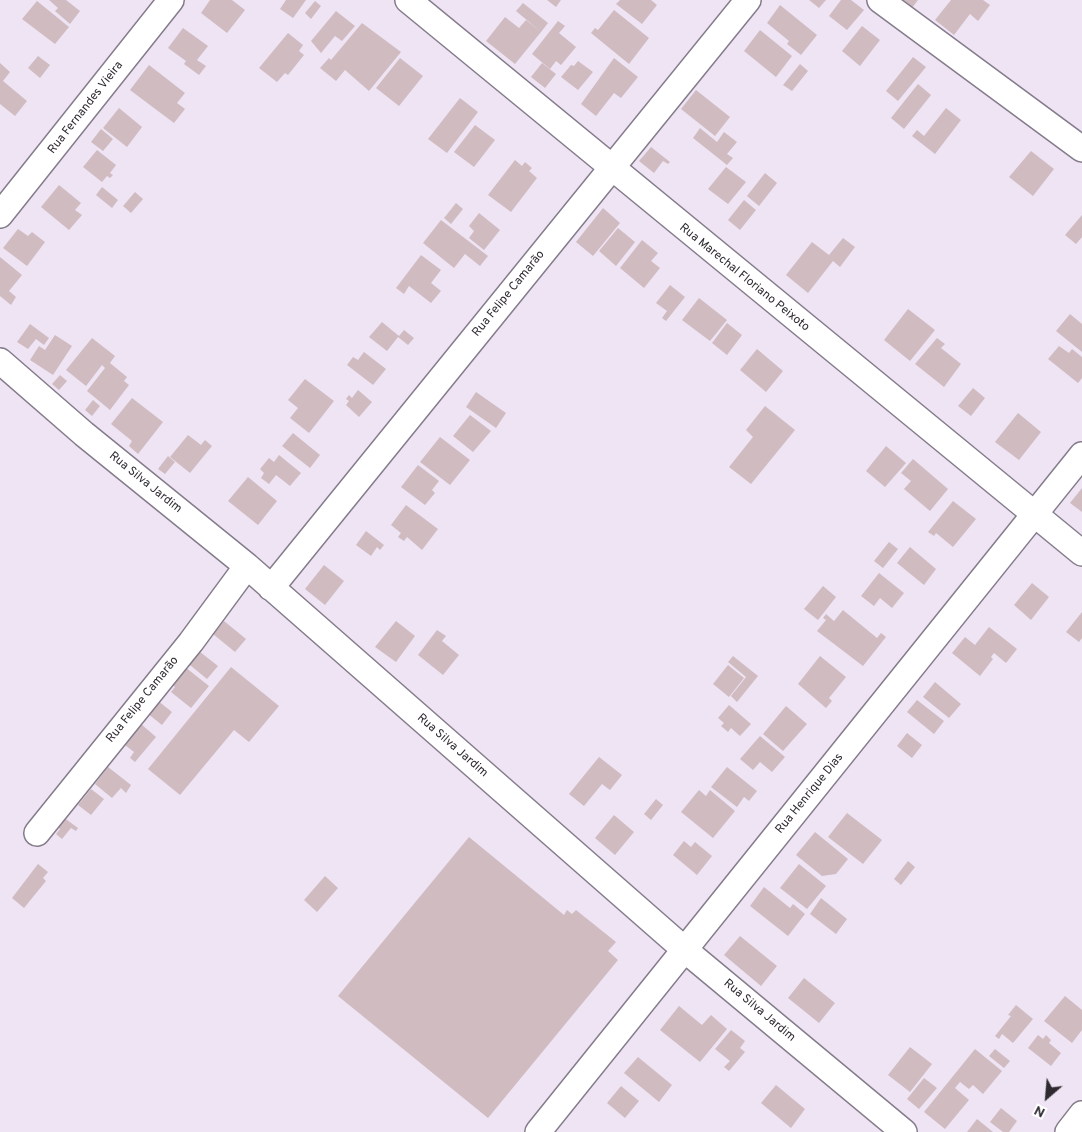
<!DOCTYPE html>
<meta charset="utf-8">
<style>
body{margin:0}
#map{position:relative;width:1082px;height:1132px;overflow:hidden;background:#eee4f4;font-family:Overpass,sans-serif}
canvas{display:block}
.north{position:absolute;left:1022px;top:1072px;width:50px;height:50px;-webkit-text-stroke:4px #fff;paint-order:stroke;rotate:207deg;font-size:14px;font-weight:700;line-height:20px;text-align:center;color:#2e2a30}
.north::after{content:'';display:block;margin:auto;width:18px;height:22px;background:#2e2a30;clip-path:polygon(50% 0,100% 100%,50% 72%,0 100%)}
</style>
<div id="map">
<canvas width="1082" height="1132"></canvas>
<div class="north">N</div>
</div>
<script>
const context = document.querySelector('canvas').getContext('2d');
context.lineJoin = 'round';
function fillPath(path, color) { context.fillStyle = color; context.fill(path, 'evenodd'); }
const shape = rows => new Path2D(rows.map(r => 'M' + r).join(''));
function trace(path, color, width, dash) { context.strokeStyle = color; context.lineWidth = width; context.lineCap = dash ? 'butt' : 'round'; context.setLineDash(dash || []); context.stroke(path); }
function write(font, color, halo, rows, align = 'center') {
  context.font = font + ' Overpass,sans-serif'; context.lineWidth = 4.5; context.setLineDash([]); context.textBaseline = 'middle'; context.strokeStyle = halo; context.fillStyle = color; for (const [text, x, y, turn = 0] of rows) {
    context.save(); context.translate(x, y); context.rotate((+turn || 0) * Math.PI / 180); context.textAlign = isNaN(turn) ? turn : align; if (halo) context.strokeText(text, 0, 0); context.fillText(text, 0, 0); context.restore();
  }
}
const building = shape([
 [49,0,66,0,80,11,70,24,55,11,58,8],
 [210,0,232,0,245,10,227,33,201,13],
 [286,0,306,0,293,18,280,9],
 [547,0,561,0,556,7],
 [620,0,651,0,657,5,642,24,616,4],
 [809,0,826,0,819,8],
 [841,0,851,0,864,10,847,30,829,16],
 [898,0,918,0,909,12],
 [951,0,983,0,990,5,978,21,970,14,954,35,935,20],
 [37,1,69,27,55,44,22,19],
 [315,1,321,6,311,19,305,13],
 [523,3,548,23,541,32,516,11],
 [780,5,817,35,801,55,787,44,789,41,767,23],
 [614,10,649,38,629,64,591,33,595,28,598,30],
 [336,11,355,26,342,41,335,36,321,53,311,41],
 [505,17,519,28,526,20,541,32,515,64,486,41],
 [558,21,565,26,559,33,576,47,561,65,556,61,550,69,532,54],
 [362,23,401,52,369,91,345,70,336,81,320,68,329,58,331,60],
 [862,26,880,40,860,66,842,51],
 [183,28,208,46,197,60,206,66,199,75,184,64,186,61,168,48],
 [760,30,792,56,776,77,744,51],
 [288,33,303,45,299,51,304,55,288,75,285,73,277,82,259,68],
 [38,56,50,65,40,78,28,68],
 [913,57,926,67,898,101,886,91],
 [400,58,423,76,399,106,376,88],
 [614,58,638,77,621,98,614,93,596,116,581,104],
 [578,61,593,72,578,90,561,77,571,65,574,66],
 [0,63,10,72,3,81,27,101,15,116,0,104],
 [542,63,556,74,545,88,531,77],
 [800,64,808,71,792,91,783,85],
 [149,65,185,93,177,103,185,109,174,123,130,90],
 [918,84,931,95,904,129,891,118],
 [696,90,730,117,715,136,681,109],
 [460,98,478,112,447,153,428,139],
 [119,108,142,127,127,147,103,128],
 [946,108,961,120,935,154,912,136,917,130,924,136],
 [475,125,495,140,474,167,454,152],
 [700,128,717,142,724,132,737,142,727,154,733,158,727,165,693,138],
 [101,129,113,139,103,151,91,142],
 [651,147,670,162,668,164,663,161,654,173,639,161],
 [97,150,116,165,110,173,113,175,110,178,107,176,102,182,83,167],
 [1031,151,1054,169,1033,196,1009,177],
 [515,160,522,166,525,162,532,168,529,171,537,178,511,212,488,195],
 [726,167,746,182,728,204,708,189],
 [765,173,777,183,759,206,747,196],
 [59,185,81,203,75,210,82,215,69,230,41,207],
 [102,187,118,200,112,208,96,195],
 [135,192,143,199,131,213,123,206],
 [744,200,756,210,740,230,728,220],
 [456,203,463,209,451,224,444,218],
 [603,208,620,223,593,256,576,242],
 [479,213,500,230,484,250,469,238,474,231,469,226],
 [1082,215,1082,237,1076,244,1065,235],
 [441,220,488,256,480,266,465,254,454,268,423,243],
 [618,228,635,242,616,266,599,251],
 [18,229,28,236,32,232,45,242,27,266,3,248],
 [843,238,855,247,840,267,833,261,808,293,786,275,812,242,829,255],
 [642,240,658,253,651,261,660,268,644,288,620,268],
 [421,255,441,270,431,283,441,291,431,303,409,286,404,294,396,288],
 [0,257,22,275,9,291,16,297,11,305,0,296],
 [670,285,685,297,666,321,662,318,667,311,656,303],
 [699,298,727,320,710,341,682,320],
 [908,309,935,330,910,361,884,340],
 [1070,314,1082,324,1082,352,1056,331],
 [382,322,399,336,404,330,414,338,408,345,398,337,387,351,369,337],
 [727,323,742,335,727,355,712,343],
 [30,324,49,338,44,345,36,339,28,349,17,342],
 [55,335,72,346,53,375,30,360,39,346,45,350],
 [92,338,115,356,110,363,127,377,124,381,129,385,110,410,87,391,105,368,102,365,86,386,66,370],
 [937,338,945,344,941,348,961,364,944,387,915,364],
 [1059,346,1069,353,1072,349,1082,357,1082,378,1078,383,1048,359],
 [757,349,783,371,766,392,740,370],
 [364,352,386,369,373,385,347,365,353,357,358,360],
 [60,375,67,381,59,390,52,384],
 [305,379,334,401,309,433,290,418,298,408,288,400],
 [973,388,985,398,971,416,958,406],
 [358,390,372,402,359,417,346,405,349,401,346,399,349,395,352,398],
 [476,392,506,413,496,428,466,407],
 [132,398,163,422,138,454,129,446,132,441,111,424],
 [93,400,100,406,92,416,85,410],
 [765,406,795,430,751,484,729,467,753,437,746,430],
 [1018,413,1041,432,1019,460,995,442],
 [470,415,491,431,473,452,453,436],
 [293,433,320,455,310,468,282,446],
 [188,435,201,445,205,440,212,446,190,473,170,457],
 [440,437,470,460,450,485,420,462],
 [886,446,906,463,885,487,866,471],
 [279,455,301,473,290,486,276,475,269,484,261,478,264,473,260,469,269,458,274,462],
 [168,456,175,462,165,474,158,469],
 [913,459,948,489,930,511,904,489,911,481,901,473],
 [418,465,439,481,432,490,435,493,425,505,401,487],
 [248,477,277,501,258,525,228,501],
 [1082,488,1082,512,1070,503],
 [953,501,976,519,953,547,936,533,934,536,928,532],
 [406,505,438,529,422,550,407,537,404,541,398,537,401,533,391,525],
 [366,531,384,545,380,550,377,547,371,556,356,545],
 [889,542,898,549,883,568,874,561],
 [910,547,936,569,924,585,897,563],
 [324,565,344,581,325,605,305,589],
 [879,573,904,593,892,608,880,598,874,606,861,596],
 [1032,583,1049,597,1031,620,1014,605],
 [823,586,836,597,818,620,804,609],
 [843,610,877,638,881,633,886,637,863,666,817,631,826,620,823,618,826,614,834,621],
 [1082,612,1082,638,1079,642,1066,632],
 [224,621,246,639,235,652,213,634],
 [396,621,415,636,396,662,375,647],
 [989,627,1017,649,1006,663,994,653,991,657,993,659,980,676,952,653,965,637,975,645],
 [437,630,446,636,442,641,459,655,443,675,418,655],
 [195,648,218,666,207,679,185,661],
 [733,656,758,676,737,702,731,696,746,677,728,662],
 [820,656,846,677,829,698,832,701,826,708,798,684],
 [728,665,744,678,729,697,713,684],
 [185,667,209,686,191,708,171,692,175,687,171,684],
 [231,667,279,706,249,742,234,730,180,795,148,769],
 [935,682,961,704,949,718,923,697],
 [157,700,172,712,162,725,147,713],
 [917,700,944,721,934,734,907,712],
 [729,705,751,724,740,736,731,728,728,732,721,726,724,723,718,718],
 [786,706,807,724,783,751,763,734],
 [141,724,156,737,135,762,130,758,134,752,125,745],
 [907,733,922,745,912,758,897,746],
 [760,736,785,757,772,772,760,762,753,770,740,759],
 [599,757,622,775,610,790,602,784,584,806,569,794],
 [108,767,131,785,126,793,121,788,112,798,95,784],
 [727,767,757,791,749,801,744,797,737,807,711,787],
 [91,789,104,799,91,815,78,805],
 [699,790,706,796,710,790,735,811,713,838,681,812],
 [656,799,663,805,651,820,644,814],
 [847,813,882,840,863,864,828,837],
 [614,815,634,832,615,855,595,838],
 [63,817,78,828,76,831,71,828,62,839,56,834,60,829,56,826],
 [815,832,848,859,836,874,822,876,796,855],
 [469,837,564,915,567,910,572,914,576,910,616,942,608,951,618,960,488,1118,338,996],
 [684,841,691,847,695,842,712,856,697,875,673,855],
 [908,861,915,867,901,885,894,879],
 [38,864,48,872,43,878,46,881,24,908,12,898],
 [799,864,826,886,807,909,780,888],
 [325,876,338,888,317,912,304,900],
 [764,887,790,908,793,904,805,914,788,936,750,906],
 [821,898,847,919,836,934,810,914],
 [740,936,777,966,761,986,724,955],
 [804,978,835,1003,819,1023,788,998],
 [1065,996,1082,1010,1082,1030,1072,1043,1044,1021],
 [1016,1005,1033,1019,1013,1043,1002,1034,999,1039,995,1036,1011,1016,1008,1015],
 [679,1006,702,1025,711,1015,727,1029,700,1062,660,1030],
 [731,1030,745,1041,740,1048,745,1052,729,1071,724,1067,730,1061,715,1049],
 [1038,1035,1043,1039,1046,1035,1051,1040,1049,1043,1061,1053,1051,1066,1028,1048],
 [910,1047,932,1064,910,1092,888,1075],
 [975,1049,1002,1071,983,1094,973,1085,969,1089,960,1082,955,1088,969,1100,945,1129,924,1112],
 [995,1049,1010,1061,1004,1068,989,1056],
 [638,1057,672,1085,659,1102,624,1073],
 [924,1078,937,1088,919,1109,907,1099],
 [776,1085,805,1109,791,1128,761,1103],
 [621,1086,639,1101,625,1118,607,1103],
 [1001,1108,1017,1121,1009,1132,1003,1132,990,1122],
 [977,1119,993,1132,967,1132]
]);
const street = shape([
 [408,0,1082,553],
 [880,0,1082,149],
 [0,215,171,0],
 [0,361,84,434,247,566,685,950,904,1132],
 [271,588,748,0],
 [37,833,191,642,247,566],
 [538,1132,1082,455],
 [1068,1132,1082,1114]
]);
const streetNames = [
 ["Rua Fernandes Vieira",86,108,-52],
 ["Rua Marechal Floriano Peixoto",744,278,39],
 ["Rua Felipe Camarão",509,294,-51],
 ["Rua Silva Jardim",145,483,39],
 ["Rua Felipe Camarão",143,700,-51],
 ["Rua Silva Jardim",452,746,41],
 ["Rua Henrique Dias",810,794,-51],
 ["Rua Silva Jardim",759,1011,40]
];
fillPath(building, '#d0bbc0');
trace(street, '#857c8b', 28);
trace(street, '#fff', 25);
write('12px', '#2e2a30', '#fff', streetNames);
</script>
